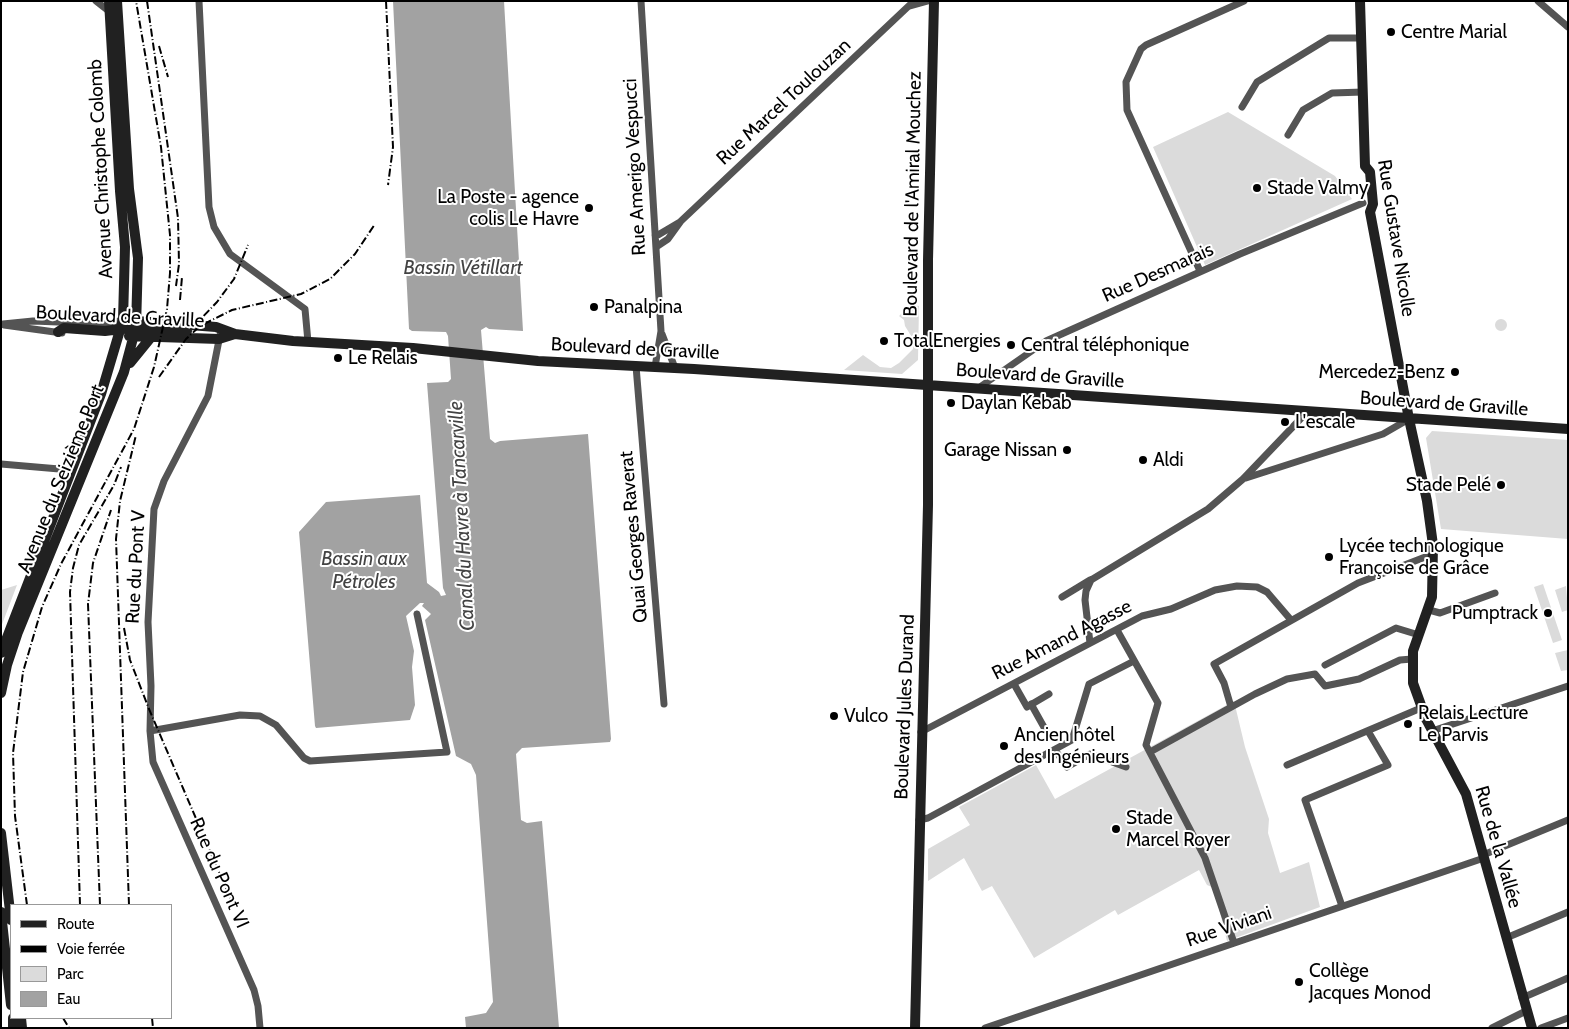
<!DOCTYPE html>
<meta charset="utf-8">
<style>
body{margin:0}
#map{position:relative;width:1569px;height:1029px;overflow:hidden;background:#fff;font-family:Cabin,sans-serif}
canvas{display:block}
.frame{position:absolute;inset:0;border:2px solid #000;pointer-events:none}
.legend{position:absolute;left:10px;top:904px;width:162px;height:115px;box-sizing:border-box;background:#fff;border:1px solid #999;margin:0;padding:6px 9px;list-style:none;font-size:15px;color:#000}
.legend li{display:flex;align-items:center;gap:10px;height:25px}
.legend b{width:25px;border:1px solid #999}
</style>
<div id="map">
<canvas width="1569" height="1029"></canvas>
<div class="frame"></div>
<ul class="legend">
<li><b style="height:6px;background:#212121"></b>Route</li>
<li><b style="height:6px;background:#000"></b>Voie ferrée</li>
<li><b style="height:14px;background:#dbdbdb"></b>Parc</li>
<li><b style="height:14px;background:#a2a2a2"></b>Eau</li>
</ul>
</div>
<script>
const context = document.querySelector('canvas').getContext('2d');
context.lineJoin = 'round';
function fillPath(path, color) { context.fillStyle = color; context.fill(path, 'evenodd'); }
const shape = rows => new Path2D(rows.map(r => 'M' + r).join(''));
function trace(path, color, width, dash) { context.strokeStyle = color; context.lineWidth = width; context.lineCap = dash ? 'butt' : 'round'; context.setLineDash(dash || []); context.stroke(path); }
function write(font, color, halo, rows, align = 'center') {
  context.font = font + ' Cabin,sans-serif'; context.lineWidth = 4; context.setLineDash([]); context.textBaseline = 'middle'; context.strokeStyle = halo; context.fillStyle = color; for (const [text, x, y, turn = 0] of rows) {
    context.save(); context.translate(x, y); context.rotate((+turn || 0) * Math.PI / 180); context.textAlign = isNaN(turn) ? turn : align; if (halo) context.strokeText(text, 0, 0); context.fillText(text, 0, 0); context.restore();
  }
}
const green = shape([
 [1228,112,1335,176,1352,199,1205,265,1153,147],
 [911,305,919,306,918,360,902,374,844,370,863,355,880,367,891,368,899,363,913,349,913,339,905,326,904,320,899,316],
 '1495 325a6 6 0 1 1 12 0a6 6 0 1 1-12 0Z',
 [1432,431,1568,440,1568,539,1441,529,1426,438],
 [1543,584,1562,640,1553,643,1534,587],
 [17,585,1,627,1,590],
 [1566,586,1568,610,1562,612,1555,590],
 [1568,650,1568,670,1561,671,1555,653],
 [1234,701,1245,747,1269,819,1268,833,1280,873,1309,862,1320,907,1227,941,1214,888,1207,885,1199,870,1118,915,1115,910,1034,958,992,886,982,891,964,858,928,881,928,849,970,825,959,807,1036,765,1055,799]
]);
const water = shape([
 [393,1,504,1,523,331,489,329,486,327,481,330,490,439,495,443,500,441,588,434,611,739,610,742,522,748,516,754,521,820,527,823,542,821,559,1028,466,1028,465,1017,486,1013,493,1002,476,775,471,764,456,756,425,620,431,614,422,606,424,603,420,603,406,616,414,651,412,667,415,705,410,720,316,728,315,726,299,532,326,502,420,495,427,583,439,592,441,596,446,595,443,588,427,383,448,382,451,379,448,336,446,332,412,331,409,329]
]);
const street = shape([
 [96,1,110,12],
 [199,1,209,207,214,227,230,254,305,309,308,342],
 [641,1,661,331,655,367],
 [1538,1,1568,27],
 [910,6,928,1],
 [1242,107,1257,82,1329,38,1362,38],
 [1288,135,1303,110,1332,93,1363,92],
 [655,235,658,235,680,222],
 [656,247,668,239,681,221,914,1],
 [1200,271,1127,110,1126,82,1141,49,1146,45,1244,1],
 [3,324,33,321,108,324,123,320],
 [4,325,62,333],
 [662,334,675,368],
 [220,335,208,396,164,481,154,509,148,622,151,686,150,731,153,762,254,990,258,1006,260,1028],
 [636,366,664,704],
 [977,389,1046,341,1240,254,1363,203],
 [1,464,71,470],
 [1246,478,1383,434,1409,419],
 [1062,597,1090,580],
 [1429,610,1440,613,1495,593],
 [1117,630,1158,703,1146,745,1205,858,1234,943],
 [1090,643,1085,600,1086,591,1091,580,1208,509,1243,479,1307,412],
 [1325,665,1396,628,1419,635],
 [1014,684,1027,707,1049,694],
 [1031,704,1045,729],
 [1231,707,1224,683,1214,664,1358,583,1433,554],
 [150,731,240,715,260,716,276,725,304,758,310,761,447,752,417,614],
 [1432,731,1568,686],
 [921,732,1142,616,1171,609,1215,590,1237,586,1257,587,1267,592,1291,620],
 [1055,750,1067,767,1090,754,1126,767],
 [1150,752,1255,694,1287,679,1315,674,1325,686,1359,679,1400,660,1412,659],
 [1287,765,1421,708],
 [919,820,928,818,1072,740,1089,684,1134,661],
 [1483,855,1568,820],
 [1342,906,1305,800,1388,765,1368,731],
 [1506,938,1568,912],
 [1522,998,1568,978],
 [985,1028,1484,858],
 [1492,1028,1526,1011],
 [1541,1028,1568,1018]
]);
const secondary = shape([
 [1360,1,1365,166,1370,172,1373,204,1370,212,1409,419,1427,501,1433,545,1432,597,1413,651,1413,683,1426,719,1466,794,1532,1028],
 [123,320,216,327,235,334,293,341,413,348,538,361,694,369,1568,429],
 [58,332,64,328,105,331,136,327,187,331],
 [129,336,219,339,235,334],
 [130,363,152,336],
 [1,653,101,394,123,320,125,247,120,191,109,1],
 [1,693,7,665,18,632,124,372,136,327,138,258,129,189,117,1],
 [1,833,11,920],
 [1,912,11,1005],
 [13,1018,13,1028],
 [21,1018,22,1028],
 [915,1028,928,505,928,260,934,1]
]);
const rail = shape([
 [147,1,178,218,179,264,176,286],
 [386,1,393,147,388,185],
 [159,46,168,77],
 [180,300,182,277],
 [194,326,217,302,234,279,248,245],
 [159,377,186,339,200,326,232,310,301,294,330,279,355,254,375,224],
 [124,628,130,660,149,709,231,900],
 [27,905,15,816,13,753,23,672,42,607,61,564,134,429,154,367,167,309,170,273,170,235,161,147,136,1],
 [80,905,70,592,73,568,79,545,114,485,121,467],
 [100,905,88,604,93,563,111,510],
 [129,905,116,539,120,501,136,435],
 [63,1018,69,1028],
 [152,1018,153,1028]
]);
const markers = [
 [1391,32,5,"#000"],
 [1257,188,5,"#000"],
 [589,208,5,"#000"],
 [594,307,5,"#000"],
 [884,341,5,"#000"],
 [1011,345,5,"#000"],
 [338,358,5,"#000"],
 [1455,372,5,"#000"],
 [951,403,5,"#000"],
 [1285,422,5,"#000"],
 [1067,450,5,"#000"],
 [1143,460,5,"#000"],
 [1501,485,5,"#000"],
 [1329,557,5,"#000"],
 [1548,613,5,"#000"],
 [834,716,5,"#000"],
 [1408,724,5,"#000"],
 [1004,746,5,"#000"],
 [1116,829,5,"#000"],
 [1299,982,5,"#000"]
];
const poiNames = [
 ["Centre Marial",1401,32],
 ["Stade Valmy",1267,188],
 ["La Poste - agence",579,197,"right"],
 ["colis Le Havre",579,219,"right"],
 ["Panalpina",604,307],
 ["TotalEnergies",894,341],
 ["Central téléphonique",1021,345],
 ["Le Relais",348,358],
 ["Mercedez-Benz",1445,372,"right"],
 ["Daylan Kebab",961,403],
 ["L'escale",1295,422],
 ["Garage Nissan",1057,450,"right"],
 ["Aldi",1153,460],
 ["Stade Pelé",1491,485,"right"],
 ["Lycée technologique",1339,546],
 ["Françoise de Grâce",1339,568],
 ["Pumptrack",1538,613,"right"],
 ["Relais Lecture",1418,713],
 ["Le Parvis",1418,735],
 ["Vulco",844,716],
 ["Ancien hôtel",1014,735],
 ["des Ingénieurs",1014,757],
 ["Stade",1126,818],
 ["Marcel Royer",1126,840],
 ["Collège",1309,971],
 ["Jacques Monod",1309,993]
];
const streetNames = [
 ["Rue Marcel Toulouzan",784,102,-43],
 ["Rue Amerigo Vespucci",635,167,-93],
 ["Avenue Christophe Colomb",101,169,-93],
 ["Boulevard de l'Amiral Mouchez",913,194,-89],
 ["Rue Gustave Nicolle",1396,238,81],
 ["Rue Desmarais",1158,273,-24],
 ["Boulevard de Graville",120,317,3],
 ["Boulevard de Graville",635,349,3],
 ["Boulevard de Graville",1040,376,4],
 ["Boulevard de Graville",1444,404,4],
 ["Avenue du Seizième Port",61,479,-68],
 ["Quai Georges Raverat",634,537,-95],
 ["Rue du Pont V",136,567,-87],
 ["Rue Amand Agasse",1062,640,-27],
 ["Boulevard Jules Durand",905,707,-88],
 ["Rue de la Vallée",1498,847,74],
 ["Rue du Pont VI",219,873,66],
 ["Rue Viviani",1229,927,-19]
];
const waterNames = [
 ["Bassin Vétillart",463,268],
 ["Canal du Havre à Tancarville",462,516,-93],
 ["Bassin aux",364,559],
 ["Pétroles",364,582]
];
fillPath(green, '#dbdbdb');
fillPath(water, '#a2a2a2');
trace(street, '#545454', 7);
trace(secondary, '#212121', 10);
trace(rail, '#000', 2, [8, 2.5, 1, 2.5]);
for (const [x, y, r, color] of markers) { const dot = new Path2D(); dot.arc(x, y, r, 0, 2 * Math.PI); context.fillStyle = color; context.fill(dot); trace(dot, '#fff', 2); }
write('19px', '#000', '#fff', poiNames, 'left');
write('19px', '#000', '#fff', streetNames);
write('italic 20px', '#434343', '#fff', waterNames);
</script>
